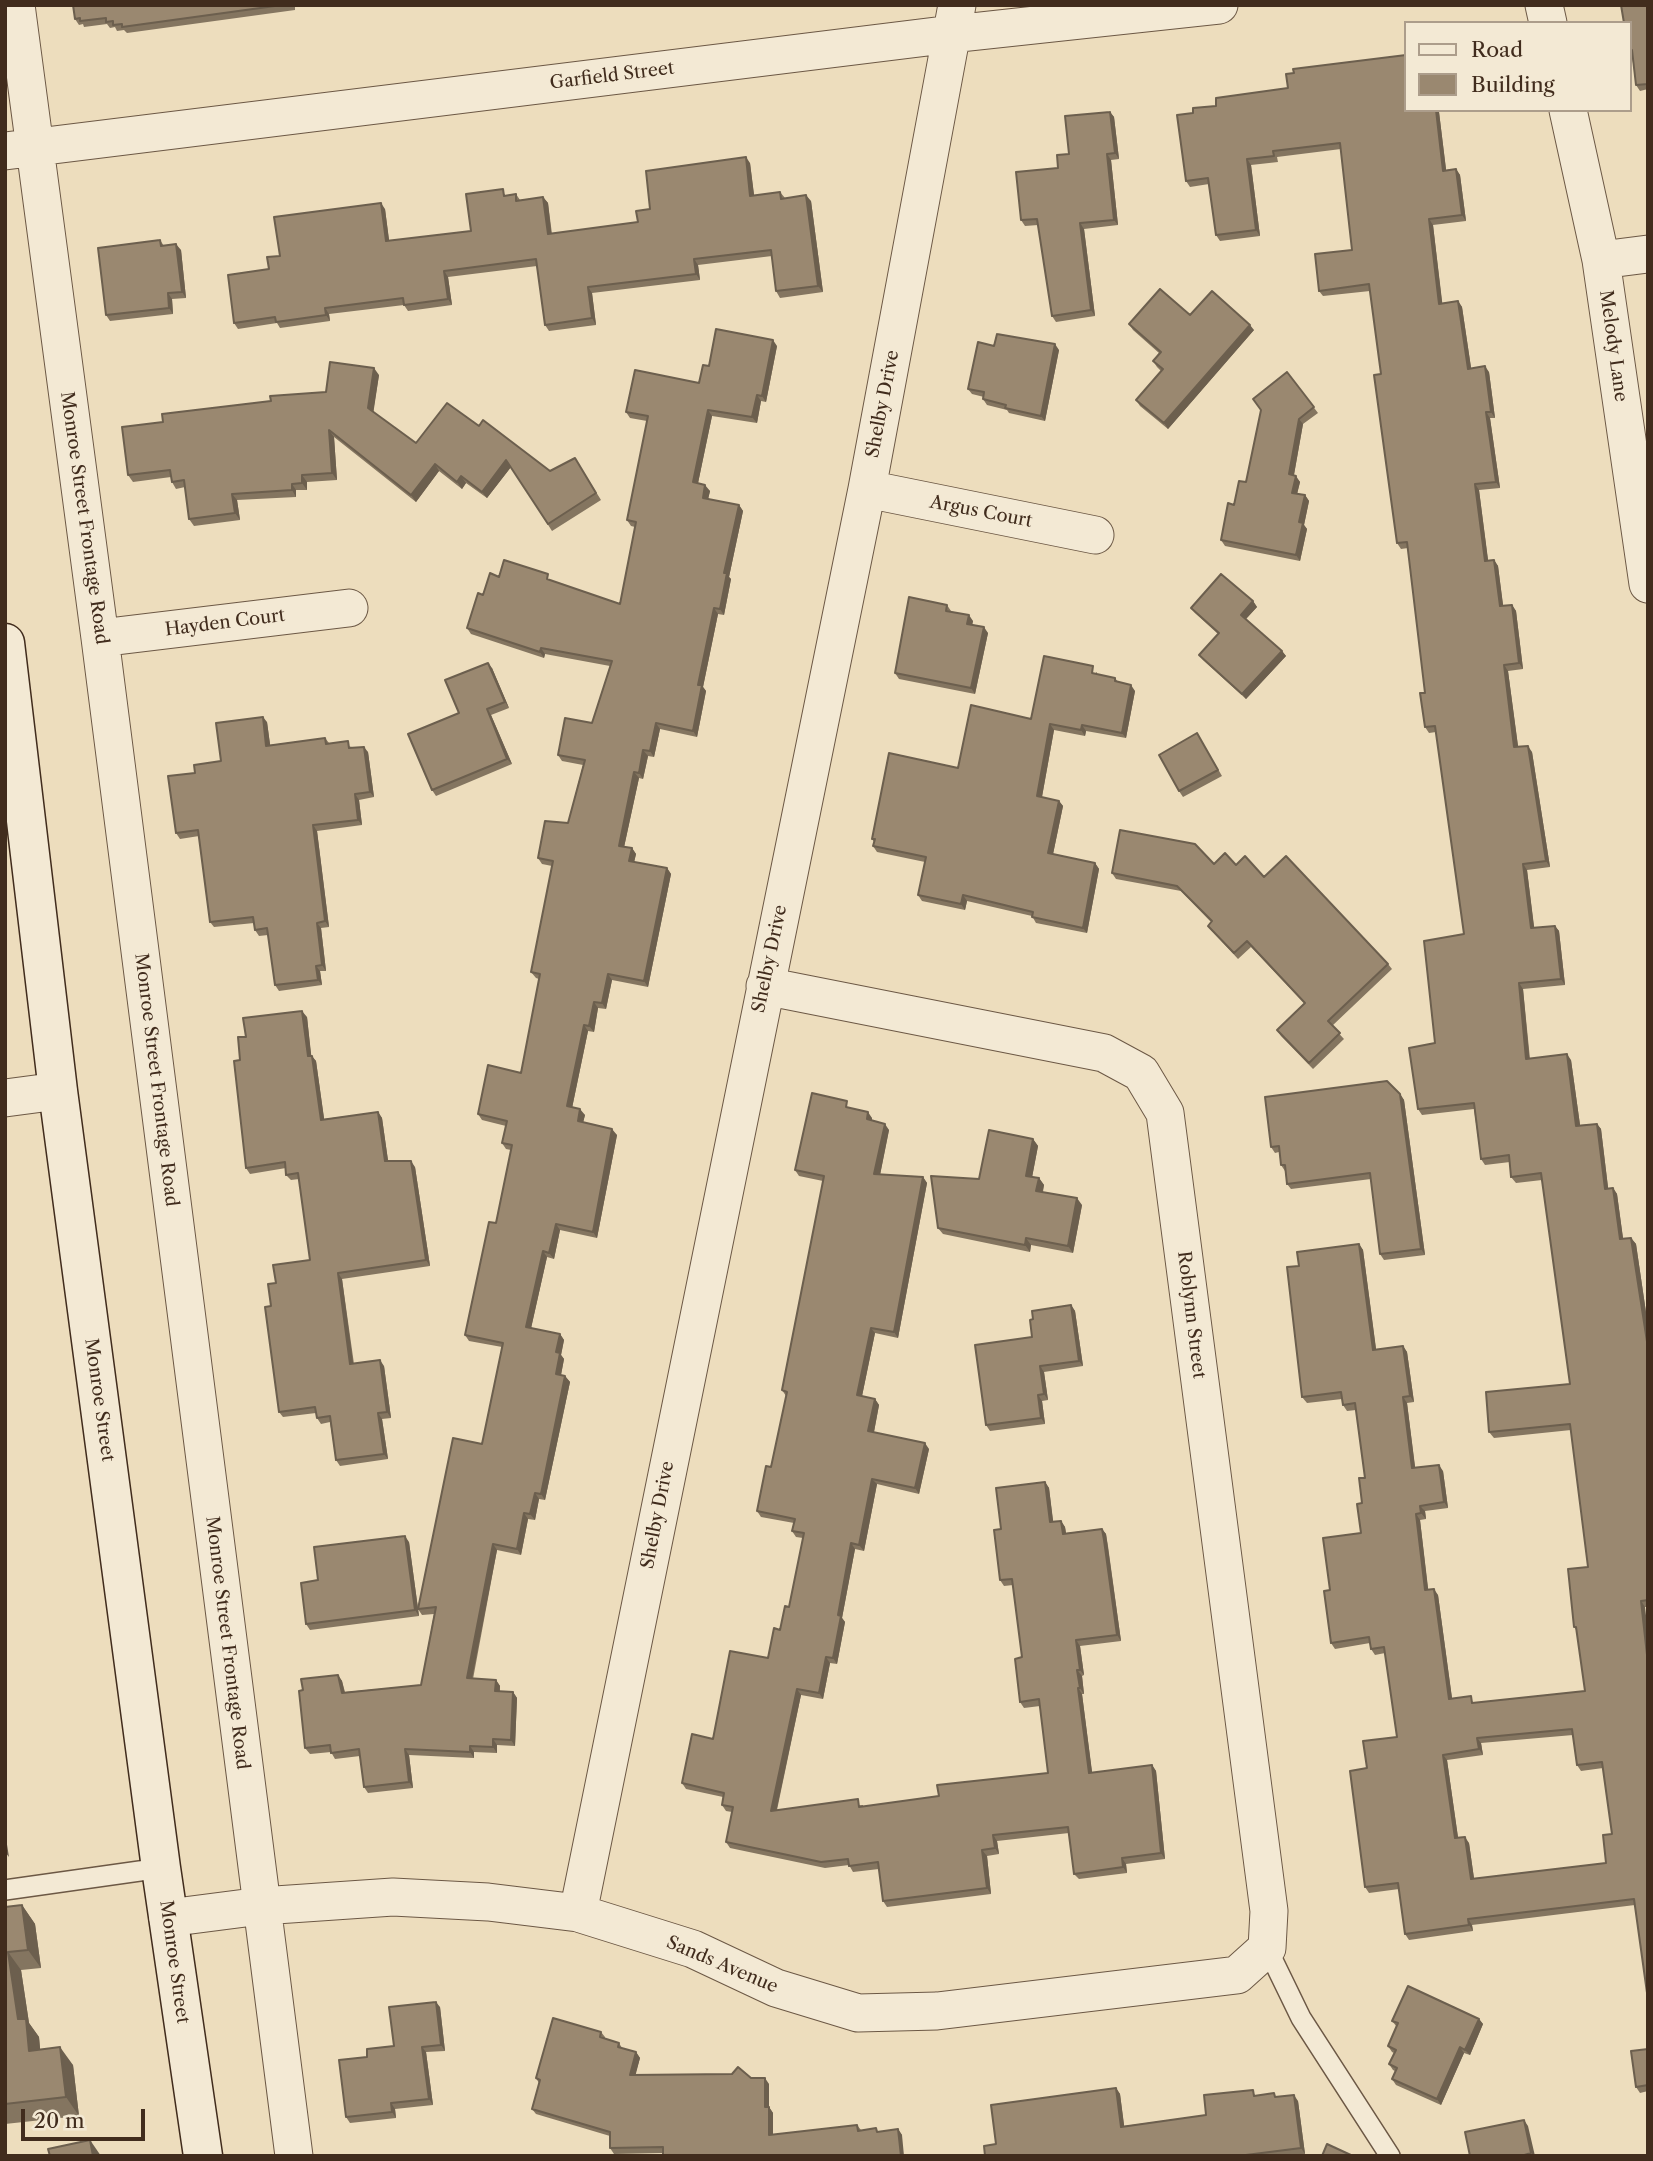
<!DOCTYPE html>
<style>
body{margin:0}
#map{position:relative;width:1653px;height:2161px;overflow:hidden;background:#edddbd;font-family:"Libre Caslon Text",serif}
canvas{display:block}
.frame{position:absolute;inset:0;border:7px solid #412c1d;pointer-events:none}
.legend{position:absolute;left:1404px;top:21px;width:228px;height:91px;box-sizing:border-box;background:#f3e9d4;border:2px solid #ac9d8b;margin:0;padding:9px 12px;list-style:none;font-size:21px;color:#412c1d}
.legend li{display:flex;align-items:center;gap:14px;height:35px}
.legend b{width:35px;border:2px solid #ac9d8b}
.scale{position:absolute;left:21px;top:2109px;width:124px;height:32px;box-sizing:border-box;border:4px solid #412c1d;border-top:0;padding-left:9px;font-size:21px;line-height:24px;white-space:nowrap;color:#412c1d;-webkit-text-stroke:5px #f3e9d4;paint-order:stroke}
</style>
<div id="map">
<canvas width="1653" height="2161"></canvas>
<div class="frame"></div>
<ul class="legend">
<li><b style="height:9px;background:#f3e9d4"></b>Road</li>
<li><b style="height:19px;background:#9a8870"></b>Building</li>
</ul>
<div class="scale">20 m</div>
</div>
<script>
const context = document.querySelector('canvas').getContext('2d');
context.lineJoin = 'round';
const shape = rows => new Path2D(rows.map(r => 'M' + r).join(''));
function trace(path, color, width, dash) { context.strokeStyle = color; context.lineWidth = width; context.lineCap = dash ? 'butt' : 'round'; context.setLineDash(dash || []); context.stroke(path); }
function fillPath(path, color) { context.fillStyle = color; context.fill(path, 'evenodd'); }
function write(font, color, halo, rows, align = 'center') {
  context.font = font + ' "Libre Caslon Text",serif'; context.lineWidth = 5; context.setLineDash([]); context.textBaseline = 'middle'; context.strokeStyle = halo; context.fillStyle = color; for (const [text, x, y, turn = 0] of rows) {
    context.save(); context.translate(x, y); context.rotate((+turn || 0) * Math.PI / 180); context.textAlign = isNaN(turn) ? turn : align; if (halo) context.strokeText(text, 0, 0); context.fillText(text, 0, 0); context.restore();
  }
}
const service = shape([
 [5,1890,161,1868],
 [1267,1948,1301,2018,1390,2156]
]);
const minor = shape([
 [16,5,100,638,294,2156],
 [1544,5,1548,23],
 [1568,110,1601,260,1648,584],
 [5,151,952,34,1219,5],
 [1601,260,1648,254],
 [867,489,1095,535],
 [100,638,349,608],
 [5,1098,58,1091],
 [578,1913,867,489,957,5],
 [168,1918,261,1906,393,1897,488,1902,578,1913,693,1949,776,1988,858,2013,937,2011,1237,1975,1267,1948,1269,1911,1165,1113,1141,1073,1104,1053,765,986]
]);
const secondary = shape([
 [5,643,58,1091,161,1868,203,2156]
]);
const wall = shape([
 [73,5,305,5,295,7,295,10,127,33,124,30,117,31,115,27,110,28,107,24,84,27,83,24,79,25,75,19],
 [1648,5,1648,89,1640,91,1636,85,1632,56,1630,55,1630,23],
 [1406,110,1449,110,1439,112,1446,170,1456,169,1460,175,1466,221,1433,225,1442,303,1458,301,1462,307,1471,368,1489,372,1495,418,1490,418,1500,488,1479,490,1488,561,1494,560,1498,566,1503,606,1512,605,1516,611,1523,669,1508,671,1518,747,1532,752,1550,867,1527,870,1534,928,1555,926,1559,931,1565,985,1523,989,1530,1059,1571,1060,1580,1125,1597,1124,1601,1129,1608,1188,1613,1188,1617,1194,1623,1239,1631,1238,1636,1244,1648,1326,1648,1607,1645,1607,1635,1905,1472,1925,1473,1931,1409,1940,1405,1934,1399,1889,1369,1893,1365,1887,1367,1768,1397,1737,1385,1653,1375,1655,1371,1649,1370,1643,1335,1649,1331,1643,1330,1590,1361,1533,1362,1503,1365,1478,1356,1410,1347,1411,1343,1405,1342,1399,1307,1403,1302,1397,1299,1266,1359,1244,1363,1250,1376,1350,1403,1346,1407,1352,1414,1402,1407,1403,1415,1468,1443,1471,1448,1508,1425,1511,1426,1519,1420,1520,1428,1590,1438,1595,1452,1699,1475,1703,1585,1691,1577,1631,1574,1627,1588,1567,1571,1430,1494,1438,1489,1432,1570,1384,1542,1180,1516,1183,1511,1177,1510,1162,1485,1165,1481,1159,1474,1109,1422,1115,1418,1109,1464,934,1436,732,1429,733,1425,727,1425,693,1408,548,1401,549,1397,543,1381,374,1370,291,1323,296,1319,291,1352,250,1341,149,1277,157,1278,162,1251,165,1260,236,1220,241,1216,235,1209,184,1190,187,1186,181,1177,115],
 [1573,1735,1577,1765,1581,1771,1603,1768,1612,1834,1606,1863,1474,1879,1469,1843,1458,1838,1447,1760,1483,1755,1481,1743],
 [1110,112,1114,117,1119,159,1111,160,1118,225,1084,229,1095,316,1056,322,1052,316,1038,225,1025,226,1021,220,1058,168],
 [750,163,754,196,780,192,785,198,811,201,823,292,780,298,776,291,772,256,698,265,700,280,592,293,596,325,549,331,545,325,537,266,448,277,452,305,408,311,404,305,329,314,330,321,280,328,277,323,238,329,234,323,269,269,280,256,385,209,389,241,471,231,508,195,516,194,520,200,543,197,548,203,552,234,638,222,650,209],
 [160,240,164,246,181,250,186,298,172,299,173,314,110,321,106,315],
 [1190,315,1254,330,1168,429,1140,406,1136,400,1161,371,1157,367,1153,361,1159,353,1133,330,1129,324],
 [777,346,766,402,761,401,757,423,712,416,698,483,710,491,708,499,739,505,743,511,729,577,731,579,724,615,718,614,703,687,706,691,697,737,660,729,654,757,648,756,643,779,639,778,624,847,632,848,636,854,634,862,667,868,671,874,648,987,612,980,606,1009,598,1008,594,1032,588,1031,572,1108,585,1115,583,1122,617,1135,597,1238,560,1230,554,1259,547,1257,531,1328,560,1334,564,1340,561,1355,564,1359,561,1375,565,1376,570,1382,545,1500,539,1499,535,1520,528,1519,521,1555,497,1550,473,1679,496,1680,500,1686,500,1692,513,1692,517,1698,515,1746,497,1745,497,1753,474,1752,474,1758,409,1755,413,1788,368,1793,364,1787,360,1756,335,1759,331,1752,310,1754,305,1748,303,1690,338,1675,342,1681,345,1692,421,1685,434,1614,422,1615,418,1609,482,1444,502,1347,469,1341,465,1335,496,1223,511,1150,506,1149,502,1143,506,1126,482,1120,478,1114,521,1073,539,979,536,978,531,972,552,866,542,864,538,858,568,823,583,765,562,761,558,755,592,723,610,666,545,654,544,658,471,634,467,628,483,595,499,577,553,580,552,581,620,604,635,527,631,526,627,520,647,421,630,418,626,412,699,383,709,366],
 [994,346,1059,350,1045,421,1009,413,1007,410,987,405,983,399,984,397,972,394,968,389],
 [1287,372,1318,413,1303,424,1294,475,1300,482,1297,494,1305,495,1309,501,1304,525,1307,529,1300,561,1225,546,1221,540,1234,505,1246,482],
 [379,375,373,412,416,443,479,426,550,471,575,458,601,500,552,531,511,467,487,498,466,483,462,489,439,471,416,502,334,437,337,480,307,482,307,490,296,490,296,497,237,500,240,520,194,526,189,519,185,487,176,489,172,482,171,477,133,482,128,475,163,422,271,401,326,392],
 [1253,601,1257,607,1246,619,1282,651,1286,656,1246,699,1203,660,1199,655,1218,634,1195,613,1191,608],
 [947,605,951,611,951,612,973,621,972,625,988,633,975,694,899,679,895,673],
 [492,668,509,708,491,715,512,764,436,796,432,790,459,713],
 [1097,672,1097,674,1115,678,1118,682,1135,691,1126,738,1086,731,1085,736,1054,730,1042,797,1059,801,1063,806,1053,854,1095,863,1099,869,1087,933,1036,923,1032,916,967,901,965,910,922,901,918,895,925,862,877,852,873,846,874,842,872,839,958,768,1031,719],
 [267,722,270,745,325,738,329,743,352,747,352,748,368,752,374,797,359,800,362,825,317,831,329,927,321,928,326,971,320,971,322,985,279,991,275,985,268,935,259,936,255,930,254,923,214,927,210,922,199,836,180,839,176,833,195,773,221,761],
 [1197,733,1222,776,1183,797,1179,791],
 [1214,864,1236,865,1264,877,1388,964,1392,969,1332,1026,1344,1039,1313,1069,1281,1036,1277,1030,1305,1004,1251,947,1238,959,1212,931,1208,926,1211,922,1181,891,1116,879,1112,873],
 [307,1017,311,1056,316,1061,324,1119,378,1112,382,1118,388,1161,415,1167,430,1266,342,1279,354,1364,384,1366,391,1418,382,1419,388,1459,340,1466,336,1460,330,1422,321,1424,317,1418,316,1413,283,1417,279,1412,271,1306,276,1283,310,1260,299,1179,291,1180,286,1175,286,1168,250,1174,246,1168,240,1060,246,1037],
 [1400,1094,1404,1100,1425,1255,1384,1260,1380,1254,1371,1179,1291,1189,1287,1184,1285,1171,1281,1165,1279,1152,1275,1153,1271,1147],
 [851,1107,851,1108,872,1118,872,1120,889,1130,880,1175,923,1177,927,1183,898,1338,875,1333,862,1396,875,1399,879,1405,874,1432,929,1449,919,1494,877,1484,864,1551,855,1549,842,1618,845,1622,837,1664,830,1663,823,1699,801,1695,777,1810,863,1805,863,1807,939,1796,1048,1773,1040,1706,1024,1708,1020,1702,1022,1657,1013,1585,1004,1586,1000,1580,1001,1529,1045,1482,1049,1488,1053,1522,1061,1521,1065,1527,1066,1533,1102,1529,1106,1534,1108,1546,1121,1641,1080,1646,1084,1675,1082,1676,1084,1694,1082,1694,1092,1773,1152,1765,1156,1771,1165,1859,1126,1864,1127,1873,1079,1879,1074,1874,1069,1833,997,1841,999,1854,987,1856,991,1894,887,1907,883,1901,879,1869,853,1872,849,1865,825,1868,730,1848,726,1842,732,1812,726,1811,722,1805,723,1797,686,1789,682,1783,768,1658,789,1607,803,1538,796,1537,792,1531,794,1523,761,1517,757,1511,771,1467,786,1396,782,1390,823,1181,799,1176,795,1170],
 [1033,1139,1038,1146,1032,1177,1039,1178,1044,1185,1043,1192,1082,1205,1073,1253,1031,1245,1030,1252,943,1234,938,1228,979,1179],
 [1071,1305,1075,1311,1083,1366,1044,1372,1048,1400,1042,1401,1045,1424,990,1431,986,1425,1032,1337,1033,1319],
 [409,1542,419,1616,310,1630,306,1624,318,1580],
 [22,1905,35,1924,41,1968,21,1970,29,2023,39,2037,40,2049,73,2065,79,2116,5,2124,5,1907],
 [440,2007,445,2051,426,2052,433,2105,395,2109,396,2118,350,2123,346,2117,367,2057,394,2046],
 [1479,2019,1483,2024,1470,2055,1464,2053,1441,2105,1396,2085,1392,2079,1395,2071,1393,2070,1389,2064,1394,2053,1392,2052,1388,2046,1397,2027,1392,2021],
 [601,2032,605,2037,605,2039,619,2043,622,2048,636,2052,640,2058,635,2075,751,2078,769,2084,769,2107,773,2113,773,2135,857,2125,861,2130,879,2132,898,2129,902,2135,663,2153,614,2154,610,2148,610,2136,536,2114,532,2109,539,2083,536,2078],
 [1648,2049,1648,2091,1640,2093,1636,2087],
 [1116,2088,1120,2094,1124,2126,1206,2115,1257,2096,1277,2097,1298,2101,1305,2154,1289,2156,985,2156,996,2144]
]);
const shadedWall = shape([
 [1436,110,1438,110,1439,112,1447,177,1443,171],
 [1110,112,1114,117,1119,159,1115,153],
 [1107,154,1111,160,1118,225,1114,220],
 [746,157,750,163,755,202,750,196],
 [1247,159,1251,165,1260,236,1256,230],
 [1456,169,1460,175,1466,221,1462,215],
 [806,195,811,201,823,292,818,286],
 [543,197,548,203,552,240,548,234],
 [381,203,385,209,390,247,386,241],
 [1429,219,1433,225,1443,309,1439,304],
 [1080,223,1084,229,1095,316,1091,310],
 [176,244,181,250,186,298,182,292],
 [694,259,698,265,700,280,696,274],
 [444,271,448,277,452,305,448,299],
 [588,287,592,293,596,325,592,318],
 [168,293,172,299,173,314,169,308],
 [1458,301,1462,307,1472,374,1468,369],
 [325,308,329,314,330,321,326,315],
 [1250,325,1254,330,1168,429,1164,423],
 [773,340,777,346,766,402,762,396],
 [1055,344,1059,350,1045,421,1041,416],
 [1485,366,1489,372,1495,418,1491,412],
 [374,368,379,375,373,415,368,408],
 [757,395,761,401,757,423,752,417],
 [708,410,712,416,697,488,693,482],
 [1486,412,1490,418,1500,488,1496,482],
 [1299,419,1303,424,1293,480,1289,474],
 [329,430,334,437,337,480,332,473],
 [506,460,511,467,487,498,482,492],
 [435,464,439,471,416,502,411,495],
 [302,475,307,482,307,490,302,483],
 [461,476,466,483,462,489,457,482],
 [1296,476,1300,482,1296,498,1292,493],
 [292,484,296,490,296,497,292,490],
 [1475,484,1479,490,1489,567,1485,561],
 [705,485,710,491,707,504,703,498],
 [232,494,237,500,240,520,235,513],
 [1305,495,1309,501,1304,525,1307,529,1300,561,1296,555,1299,522],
 [739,505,743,511,729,577,731,579,724,615,720,609,724,573],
 [1494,560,1498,566,1504,612,1500,606],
 [1253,601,1257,607,1245,620,1241,615],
 [1512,605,1516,611,1523,669,1519,663],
 [714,608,718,614,703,687,706,691,697,737,693,731,698,685],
 [969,615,973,621,971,630,967,624],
 [984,627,988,633,975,694,971,688],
 [541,648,545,654,544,658,540,652],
 [1282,651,1286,656,1246,699,1242,694],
 [488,663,492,668,509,708,505,702],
 [1504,665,1508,671,1519,753,1514,747],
 [1131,685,1135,691,1126,738,1122,733],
 [487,709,491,715,512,764,507,759],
 [263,717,267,722,271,751,266,746],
 [656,723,660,729,654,757,650,751],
 [1050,724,1054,730,1041,802,1037,796],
 [1082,725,1086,731,1085,736,1081,730],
 [1528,746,1532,752,1550,867,1546,861],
 [364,747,368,752,374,797,370,792],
 [643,750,648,756,643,779,639,773],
 [634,772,639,778,623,852,619,846],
 [355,794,359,800,362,825,358,820],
 [1059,801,1063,806,1052,859,1048,853],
 [313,825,317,831,329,927,325,921],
 [632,848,636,854,633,867,629,861],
 [1095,863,1099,869,1087,933,1083,928],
 [1523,864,1527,870,1535,934,1531,928],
 [667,868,671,874,648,987,644,981],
 [963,895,967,901,965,910,961,904],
 [317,923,321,928,326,971,322,965],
 [1555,926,1559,931,1565,985,1561,979],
 [316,966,320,971,322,985,318,980],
 [608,974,612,980,606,1009,602,1003],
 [1519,983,1523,989,1530,1065,1526,1059],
 [594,1002,598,1008,594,1032,589,1026],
 [302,1011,307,1017,312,1062,308,1056],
 [584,1025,588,1031,571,1113,567,1106],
 [1567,1054,1571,1060,1581,1132,1576,1126],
 [312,1056,316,1061,325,1125,321,1120],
 [1400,1094,1404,1100,1425,1255,1421,1249],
 [580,1109,585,1115,582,1127,578,1121],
 [378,1112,382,1118,389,1167,385,1161],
 [868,1112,872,1118,871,1125,867,1119],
 [885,1124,889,1130,879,1180,874,1174],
 [1597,1124,1601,1129,1609,1195,1605,1189],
 [612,1129,617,1135,597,1238,593,1232],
 [1033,1139,1038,1146,1031,1183,1026,1176],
 [411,1161,415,1167,430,1266,426,1260],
 [923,1177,927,1183,898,1338,894,1332],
 [1039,1178,1044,1185,1041,1198,1036,1191],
 [1613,1188,1617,1194,1624,1245,1620,1239],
 [1077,1198,1082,1205,1073,1253,1068,1246],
 [556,1224,560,1230,554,1259,549,1253],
 [1026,1238,1031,1245,1030,1252,1025,1245],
 [1631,1238,1636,1244,1648,1326,1648,1348],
 [1359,1244,1363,1250,1377,1356,1373,1350],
 [543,1251,547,1257,530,1333,526,1327],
 [338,1273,342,1279,354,1370,350,1364],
 [1071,1305,1075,1311,1083,1366,1079,1361],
 [871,1328,875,1333,861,1401,857,1395],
 [560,1334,564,1340,561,1355,564,1359,560,1380,556,1374,556,1352],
 [1403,1346,1407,1352,1414,1402,1410,1396],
 [380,1360,384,1366,391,1418,387,1412],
 [1040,1366,1044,1372,1048,1400,1044,1394],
 [565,1376,570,1382,545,1500,541,1494],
 [1038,1395,1042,1401,1045,1424,1041,1418],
 [1403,1397,1407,1403,1416,1474,1412,1468],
 [875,1399,879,1405,873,1437,868,1431],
 [378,1413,382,1419,388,1459,384,1454],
 [925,1443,929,1449,919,1494,915,1488],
 [1439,1465,1443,1471,1448,1508,1444,1502],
 [872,1479,877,1484,864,1551,859,1545],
 [1045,1482,1049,1488,1054,1528,1050,1522],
 [535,1493,539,1499,535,1520,530,1514],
 [1420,1506,1425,1511,1426,1519,1421,1513],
 [524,1513,528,1519,521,1555,517,1549],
 [1416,1514,1420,1520,1429,1596,1425,1590],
 [1061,1521,1065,1527,1067,1540,1063,1534],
 [1102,1529,1106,1534,1121,1641,1117,1635],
 [405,1536,409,1542,419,1616,415,1610],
 [851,1543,855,1549,842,1618,845,1622,837,1664,833,1658,838,1615],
 [493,1544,497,1550,471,1684,467,1678],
 [1434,1589,1438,1595,1453,1705,1449,1699],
 [1641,1601,1645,1607,1648,1632,1648,1664],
 [1076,1640,1080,1646,1084,1675,1080,1670],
 [826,1657,830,1663,823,1699,819,1693],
 [1077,1670,1082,1676,1084,1694,1080,1688],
 [338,1675,342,1681,346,1699,342,1693],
 [496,1680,500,1686,499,1697,495,1691],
 [1078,1688,1082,1694,1093,1779,1089,1773],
 [797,1689,801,1695,775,1817,771,1811],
 [513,1692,517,1698,515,1746,511,1740],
 [1477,1738,1481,1743,1483,1755,1479,1749],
 [493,1739,497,1745,497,1753,493,1747],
 [470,1746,474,1752,474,1758,470,1752],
 [405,1749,409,1755,413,1788,409,1782],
 [1443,1755,1447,1760,1459,1844,1455,1838],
 [1152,1765,1156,1771,1165,1859,1161,1853],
 [5,1832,9,1857,5,1852],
 [993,1835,997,1841,999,1854,995,1848],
 [1465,1837,1469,1843,1475,1885,1471,1879],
 [982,1850,987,1856,991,1894,987,1888],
 [1122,1858,1126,1864,1127,1873,1123,1867],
 [22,1905,35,1924,41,1968,28,1950],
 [1468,1919,1472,1925,1473,1931,1469,1925],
 [8,1952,21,1970,29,2023,39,2037,42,2069,29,2051,18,2019],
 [436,2002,440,2007,445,2051,441,2045],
 [1479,2019,1483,2024,1470,2055,1465,2050],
 [60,2047,73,2065,79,2116,66,2097],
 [422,2047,426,2052,433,2105,429,2099],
 [1460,2047,1464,2053,1441,2105,1437,2099],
 [636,2052,640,2058,634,2081,630,2075],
 [765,2078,769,2084,769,2107,773,2113,773,2141,769,2135,765,2107],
 [1116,2088,1120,2094,1125,2132,1121,2127],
 [1294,2095,1298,2101,1305,2154,1301,2148],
 [391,2103,395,2109,396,2118,392,2112],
 [1524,2120,1528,2126,1535,2156,1533,2156,1531,2153],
 [898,2129,902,2135,904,2156,901,2156],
 [90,2140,101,2156,93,2156]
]);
const building = shape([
 [73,5,282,5,122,27,122,24,113,25,113,21,106,22,106,18,80,21,80,18,75,19,73,5],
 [1621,5,1648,5,1648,84,1636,85,1632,50,1630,50,1630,23,1624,23,1621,5],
 [1406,55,1406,110,1436,110,1443,171,1456,169,1462,215,1429,219,1439,304,1458,301,1468,369,1485,366,1491,412,1486,412,1496,482,1475,484,1485,561,1494,560,1500,606,1512,605,1519,663,1504,665,1514,747,1528,746,1546,861,1523,864,1531,928,1555,926,1561,979,1519,983,1526,1059,1567,1054,1576,1126,1597,1124,1605,1189,1613,1188,1620,1239,1631,1238,1648,1348,1648,1483,1647,1483,1648,1491,1648,1600,1641,1601,1648,1664,1648,2000,1634,1899,1468,1919,1469,1925,1405,1934,1398,1883,1365,1887,1350,1771,1367,1768,1363,1741,1397,1737,1384,1647,1371,1649,1369,1637,1331,1643,1324,1591,1330,1590,1323,1538,1361,1533,1357,1504,1362,1503,1359,1478,1365,1478,1355,1403,1343,1405,1341,1392,1302,1397,1287,1267,1299,1266,1297,1252,1359,1244,1373,1350,1403,1346,1410,1396,1403,1397,1412,1468,1439,1465,1444,1502,1420,1506,1421,1513,1416,1514,1425,1590,1434,1589,1449,1699,1471,1696,1472,1703,1585,1691,1576,1627,1574,1627,1568,1569,1588,1567,1570,1424,1489,1432,1486,1392,1570,1384,1541,1173,1511,1177,1509,1155,1481,1159,1474,1103,1418,1109,1409,1048,1435,1043,1424,941,1464,934,1435,726,1425,727,1420,693,1425,693,1407,542,1397,543,1374,375,1381,374,1369,284,1319,291,1315,254,1352,250,1340,143,1273,151,1274,156,1247,159,1256,230,1216,235,1208,178,1186,181,1177,115,1193,113,1193,108,1216,106,1216,98,1288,88,1286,74,1294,73,1293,69,1406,55],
 [1572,1729,1577,1765,1602,1762,1612,1834,1603,1835,1606,1863,1471,1879,1465,1837,1455,1838,1443,1755,1479,1749,1477,1738,1572,1729],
 [1110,112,1115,153,1107,154,1114,220,1080,223,1091,310,1052,316,1037,219,1021,220,1016,172,1058,168,1057,155,1069,154,1065,116,1110,112],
 [746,157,750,196,780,192,781,199,806,195,818,286,776,291,771,250,694,259,696,274,588,287,592,318,545,325,536,259,444,271,448,299,404,305,403,298,325,308,326,315,276,322,275,317,234,323,228,275,269,269,267,257,280,256,274,217,381,203,386,241,471,231,466,194,503,189,504,196,516,194,516,201,543,197,548,234,638,222,636,211,650,209,646,171,746,157],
 [160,240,161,246,176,244,182,292,168,293,169,308,106,315,98,248,160,240],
 [1160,289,1190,315,1212,291,1250,325,1164,423,1136,400,1163,369,1153,361,1161,352,1129,324,1160,289],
 [716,329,773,340,762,396,757,395,752,417,708,410,693,482,705,485,703,498,739,505,724,573,727,573,720,609,714,608,698,685,702,685,693,731,656,723,650,751,643,750,639,773,634,772,619,846,632,848,629,861,667,868,644,981,608,974,602,1003,594,1002,589,1026,584,1025,567,1106,580,1109,578,1121,612,1129,593,1232,556,1224,549,1253,543,1251,526,1327,560,1334,556,1352,560,1353,556,1374,565,1376,541,1494,535,1493,530,1514,524,1513,517,1549,493,1544,467,1678,496,1680,495,1691,513,1692,511,1740,493,1739,493,1747,470,1746,470,1752,405,1749,409,1782,364,1787,359,1749,331,1753,330,1745,305,1748,299,1691,303,1690,301,1679,338,1675,342,1693,421,1685,436,1607,418,1609,453,1438,482,1444,503,1343,465,1335,489,1222,496,1223,512,1145,502,1143,507,1121,478,1114,488,1065,521,1073,540,974,531,972,553,861,538,858,545,821,568,823,585,760,558,755,565,718,592,723,612,661,541,648,540,652,467,628,478,593,483,595,490,573,499,577,504,560,548,574,547,579,620,604,636,522,627,520,648,416,626,412,635,370,699,383,703,365,709,366,716,329],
 [997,334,1055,344,1041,416,1005,408,1006,405,983,399,984,392,968,389,978,342,994,346,997,334],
 [330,362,374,368,368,408,416,443,447,403,479,426,483,420,550,471,575,458,596,493,548,524,506,460,482,492,461,476,457,482,435,464,411,495,329,430,332,473,302,475,302,483,292,484,292,490,232,494,235,513,189,519,184,480,172,482,170,470,128,475,122,427,163,422,162,414,271,401,270,396,326,392,330,362],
 [1287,372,1314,407,1299,419,1289,474,1296,476,1292,493,1305,495,1299,522,1303,523,1296,555,1221,540,1228,503,1234,505,1239,481,1246,482,1261,410,1253,399,1287,372],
 [1221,574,1253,601,1241,615,1282,651,1242,694,1199,655,1219,633,1191,608,1221,574],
 [909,597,947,605,946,611,969,615,967,624,984,627,971,688,895,673,909,597],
 [1044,656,1093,666,1092,673,1115,678,1115,681,1131,685,1122,733,1082,725,1081,730,1050,724,1037,796,1059,801,1048,853,1095,863,1083,928,1032,917,1033,912,963,895,961,904,918,895,926,857,873,846,875,839,872,839,889,753,958,768,971,705,1031,719,1044,656],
 [488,663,505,702,487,709,507,759,432,790,408,734,459,713,445,680,488,663],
 [263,717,266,746,325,738,326,744,348,741,349,748,364,747,370,792,355,794,358,820,313,825,325,921,317,923,322,965,316,966,318,980,275,985,267,928,255,930,253,917,210,922,198,830,176,833,168,776,195,773,194,765,221,761,216,723,263,717],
 [1197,733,1218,770,1179,791,1159,755,1197,733],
 [1120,830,1195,844,1214,864,1225,853,1236,865,1245,856,1264,877,1286,856,1388,964,1328,1021,1340,1033,1309,1063,1277,1030,1305,1003,1247,941,1234,953,1208,926,1212,921,1177,886,1112,873,1120,830],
 [302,1011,308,1056,312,1056,321,1120,378,1112,385,1161,411,1161,426,1260,338,1273,350,1364,380,1360,387,1412,378,1413,384,1454,336,1460,330,1416,317,1418,315,1407,279,1412,265,1307,271,1306,268,1284,276,1283,273,1265,310,1260,298,1173,286,1175,285,1162,246,1168,234,1061,240,1060,238,1037,246,1037,243,1018,302,1011],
 [1387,1081,1400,1094,1421,1249,1380,1254,1370,1173,1287,1184,1285,1165,1281,1165,1279,1146,1271,1147,1265,1097,1387,1081],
 [812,1093,847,1101,846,1107,868,1112,867,1119,885,1124,874,1174,923,1177,894,1332,871,1328,857,1395,875,1399,868,1431,925,1443,915,1488,872,1479,859,1545,851,1543,838,1615,841,1616,833,1658,826,1657,819,1693,797,1689,771,1811,858,1799,859,1807,939,1796,937,1785,1048,1773,1039,1699,1020,1702,1015,1659,1022,1657,1012,1579,1000,1580,994,1530,1001,1529,996,1488,1045,1482,1050,1522,1061,1521,1063,1534,1102,1529,1104,1540,1117,1635,1076,1640,1080,1670,1077,1670,1080,1688,1078,1688,1089,1773,1152,1765,1161,1853,1122,1858,1123,1867,1074,1874,1068,1827,993,1835,995,1848,982,1850,987,1888,883,1901,878,1862,849,1866,848,1859,821,1862,726,1842,733,1807,722,1805,724,1793,682,1783,692,1734,713,1739,730,1651,768,1658,774,1628,780,1630,785,1606,789,1607,804,1533,792,1531,795,1519,757,1511,766,1466,771,1467,787,1392,782,1390,824,1176,795,1170,812,1093],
 [989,1130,1033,1139,1026,1176,1039,1178,1036,1191,1077,1198,1068,1246,1026,1238,1025,1245,938,1228,931,1176,979,1179,989,1130],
 [1071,1305,1079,1361,1040,1366,1044,1394,1038,1395,1041,1418,986,1425,975,1345,1032,1337,1030,1320,1033,1319,1032,1311,1071,1305],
 [405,1536,415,1610,306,1624,301,1583,318,1580,314,1547,405,1536],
 [22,1905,28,1950,8,1952,18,2019,26,2019,29,2051,60,2047,66,2097,5,2104,5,1907,22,1905],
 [1408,1986,1479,2019,1465,2050,1460,2047,1437,2099,1392,2079,1397,2068,1389,2064,1396,2050,1388,2046,1398,2023,1392,2021,1408,1986],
 [436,2002,441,2045,422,2047,429,2099,391,2103,392,2112,346,2117,339,2060,367,2057,367,2049,394,2046,389,2007,436,2002],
 [553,2018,601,2032,600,2037,619,2043,618,2047,636,2052,630,2075,732,2074,738,2067,751,2078,765,2078,765,2107,769,2107,769,2135,857,2125,858,2131,876,2128,877,2132,898,2129,901,2156,663,2156,663,2147,610,2148,610,2132,532,2109,540,2080,536,2078,553,2018],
 [1648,2049,1648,2086,1648,2085,1636,2087,1631,2051,1648,2049],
 [1116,2088,1121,2127,1206,2115,1204,2095,1253,2090,1254,2096,1274,2093,1275,2097,1294,2095,1301,2148,1238,2156,985,2156,984,2146,996,2144,991,2105,1116,2088],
 [1524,2120,1531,2153,1521,2156,1470,2156,1465,2132,1524,2120],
 [90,2140,93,2156,50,2156,48,2149,90,2140],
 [1327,2144,1353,2156,1322,2156,1327,2144]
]);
const streetNames = [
 ["Garfield Street",612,76,-7],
 ["Melody Lane",1613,346,82],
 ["Shelby Drive",883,404,-79],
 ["Argus Court",981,512,11],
 ["Monroe Street Frontage Road",84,518,82],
 ["Hayden Court",225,623,-7],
 ["Shelby Drive",770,959,-78],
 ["Monroe Street Frontage Road",156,1080,83],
 ["Roblynn Street",1191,1315,83],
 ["Monroe Street",99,1400,82],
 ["Shelby Drive",658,1515,-79],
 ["Monroe Street Frontage Road",227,1643,83],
 ["Monroe Street",174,1962,82],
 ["Sands Avenue",722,1965,23]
];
trace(service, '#6c5845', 22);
trace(minor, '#6c5845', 39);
trace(secondary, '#412c1d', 41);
trace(service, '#f3e9d4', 19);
trace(minor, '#f3e9d4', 37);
trace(secondary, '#f3e9d4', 38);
fillPath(wall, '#847560');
fillPath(shadedWall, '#6c5f4e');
fillPath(building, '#9a8870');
trace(building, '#6c5f4e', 2);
write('18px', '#412c1d', '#f3e9d4', streetNames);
</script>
